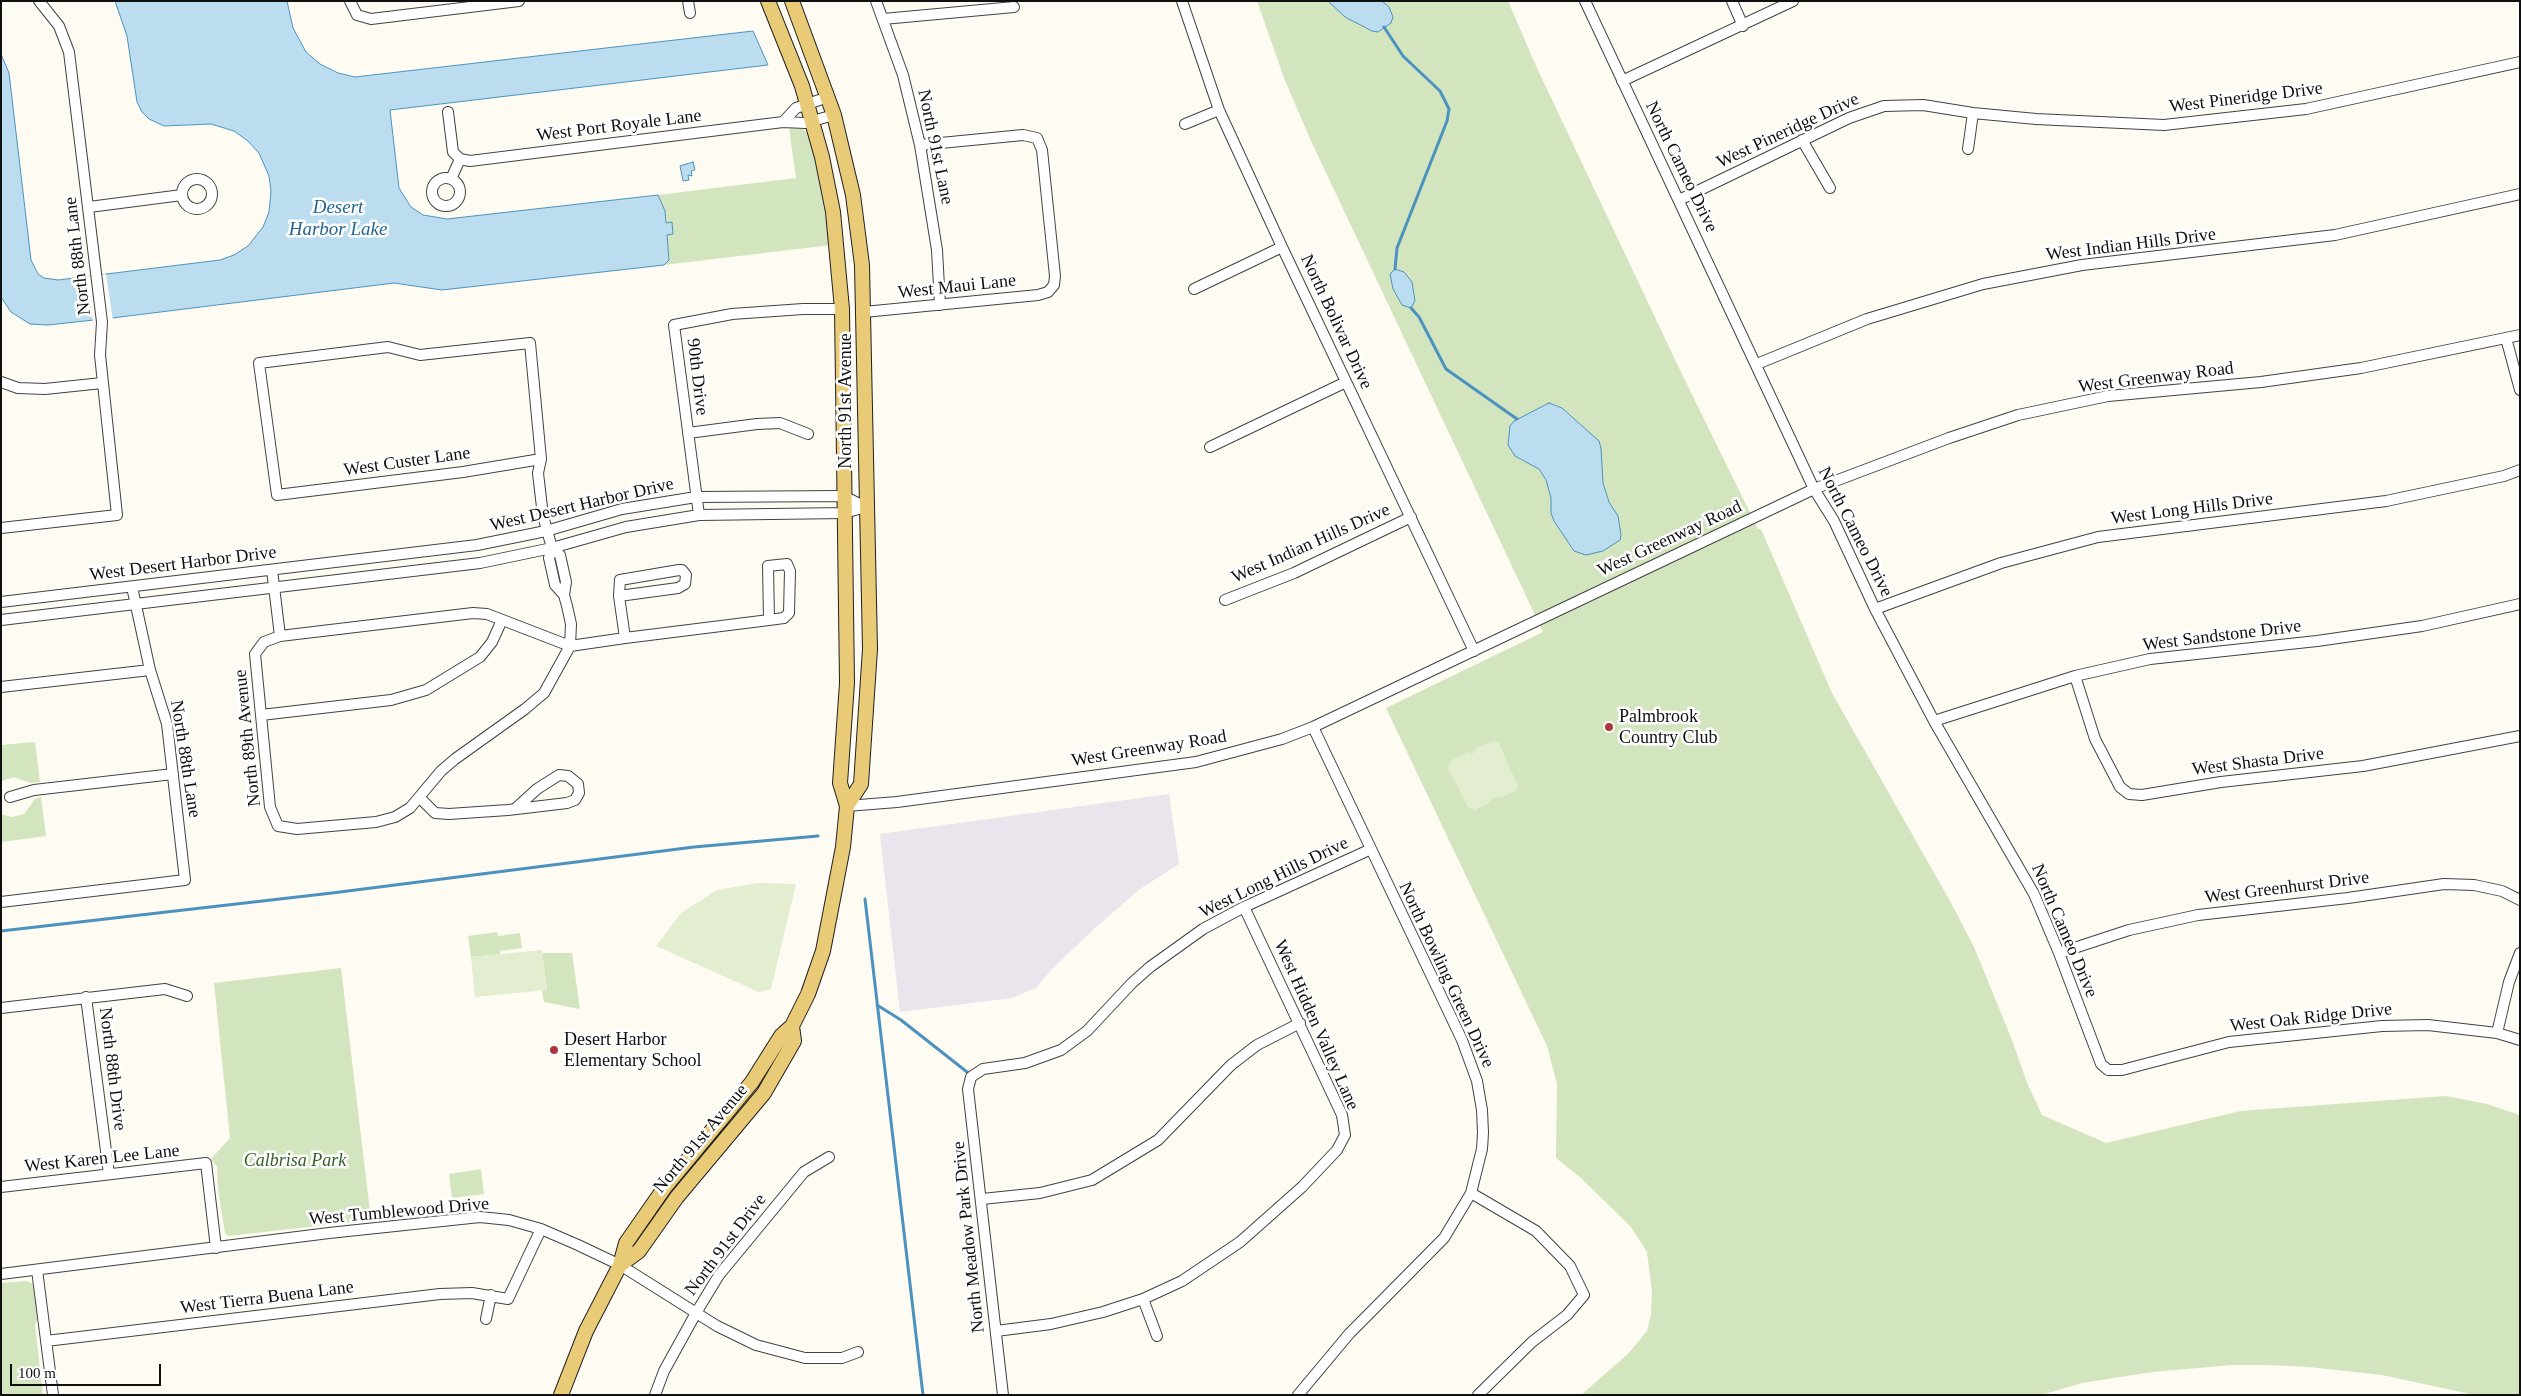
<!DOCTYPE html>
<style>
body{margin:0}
#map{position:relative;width:2521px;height:1396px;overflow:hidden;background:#fdfbf2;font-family:"Times New Roman",serif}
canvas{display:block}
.frame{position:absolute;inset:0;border:2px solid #0f0f0f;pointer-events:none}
.scale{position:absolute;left:10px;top:1364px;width:151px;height:22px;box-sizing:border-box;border:2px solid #0f0f0f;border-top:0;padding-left:6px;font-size:15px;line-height:18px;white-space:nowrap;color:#0f0f0f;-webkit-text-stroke:4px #fff;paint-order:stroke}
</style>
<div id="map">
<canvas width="2521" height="1396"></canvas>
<div class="frame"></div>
<div class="scale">100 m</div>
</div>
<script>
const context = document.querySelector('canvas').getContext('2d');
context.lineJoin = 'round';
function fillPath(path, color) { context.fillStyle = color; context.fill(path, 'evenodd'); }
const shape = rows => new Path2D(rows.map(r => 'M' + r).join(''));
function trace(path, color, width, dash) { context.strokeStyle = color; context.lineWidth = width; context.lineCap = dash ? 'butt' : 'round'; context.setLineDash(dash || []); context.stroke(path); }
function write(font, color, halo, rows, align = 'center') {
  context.font = font + ' "Times New Roman",serif'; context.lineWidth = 5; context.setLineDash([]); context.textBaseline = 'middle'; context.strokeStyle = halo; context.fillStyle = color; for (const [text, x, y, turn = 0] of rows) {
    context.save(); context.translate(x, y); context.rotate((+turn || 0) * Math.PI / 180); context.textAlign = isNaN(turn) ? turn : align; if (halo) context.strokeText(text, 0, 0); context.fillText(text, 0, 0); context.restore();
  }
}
const industrial = shape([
 [1169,794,1179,864,1140,889,1095,928,1054,967,1036,988,1012,998,900,1012,880,834]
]);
const green = shape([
 [1257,1,1508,1,1536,66,1679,368,1758,529,1761,529,1832,693,1950,901,1974,947,2012,1040,2027,1083,2042,1115,2106,1143,2240,1111,2446,1096,2487,1104,2520,1115,2520,1395,2475,1395,2382,1375,2309,1367,2267,1365,2232,1365,2152,1372,2082,1383,2041,1395,1581,1395,1628,1354,1647,1331,1651,1314,1652,1292,1647,1252,1631,1227,1581,1178,1556,1158,1557,1084,1547,1046,1386,708,1543,632,1311,141,1284,78],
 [789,128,803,129,810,136,831,245,664,265,669,260,667,235,673,234,672,223,666,223,665,211,658,195,796,178],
 [35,742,40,782,30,783,14,777,1,781,1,745],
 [41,797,46,836,1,842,1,814,12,817,24,814,35,799],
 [497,932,498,936,520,933,522,948,500,951,500,954,471,957,468,936],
 [542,953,572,953,580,1009,544,1002,542,990,547,989],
 [341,968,371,1220,228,1236,225,1233,218,1189,217,1167,211,1159,230,1138,214,983],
 [481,1169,484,1194,452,1198,449,1174],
 [27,1281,34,1285,38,1318,35,1325,43,1395,1,1395,1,1283]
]);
const pitch = shape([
 [1493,741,1499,743,1518,786,1516,791,1499,798,1493,797,1491,802,1475,810,1468,807,1448,768,1451,760,1468,752,1473,754,1476,748],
 [757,883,796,884,771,989,759,992,656,946,681,913,717,890],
 [542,950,547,990,475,997,471,957]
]);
const water = shape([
 [115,1,287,1,293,28,306,52,320,64,338,73,355,77,753,31,768,65,390,110,399,188,411,207,423,215,447,219,658,195,665,211,666,223,672,222,673,234,667,235,669,260,664,265,442,290,394,283,112,318,48,325,30,324,11,312,1,297,1,54,9,73,31,260,38,274,44,278,58,280,220,260,234,255,248,246,263,227,269,212,271,191,269,176,259,153,248,141,234,131,211,124,164,126,149,119,142,112,137,102,127,36,115,1],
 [1328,1,1382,1,1389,7,1393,17,1391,23,1378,32,1372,31,1345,17,1328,1],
 [693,162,695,170,691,171,692,176,688,175,689,180,683,181,680,166,693,162],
 [1395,269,1404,272,1412,282,1415,301,1411,308,1402,305,1393,289,1390,274,1395,269],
 [1549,403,1562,408,1599,441,1601,448,1603,483,1609,502,1618,516,1621,535,1620,540,1603,551,1586,555,1574,551,1554,521,1551,513,1551,498,1546,480,1539,469,1515,456,1508,445,1510,426,1514,421,1549,403]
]);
const pier = shape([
 [106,274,113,320,93,322,86,276]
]);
const stream = shape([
 [1384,27,1403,56,1440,91,1449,109,1447,121,1397,248,1395,269],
 [1411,308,1419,317,1446,369,1517,419],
 [865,899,923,1395],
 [1,931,332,893,694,847,818,836],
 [877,1005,901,1020,967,1072]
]);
const minor = shape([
 [350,1,357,15,371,19,519,1],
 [688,1,690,13],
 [876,1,903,75,920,145,937,250,940,305],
 [1182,1,1219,110,1282,247,1474,651],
 [1585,1,1814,489,1834,521,1875,609,1934,721,2034,894,2059,953,2101,1064,2108,1070,2122,1070,2229,1042,2382,1026,2428,1025,2497,1033,2520,1040],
 [1732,1,1743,26],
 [883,19,1014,7],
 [1622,81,1793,1],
 [448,112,453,152,460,159,451,179],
 [783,122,796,108,828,97],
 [1185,124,1219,110],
 [1802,140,1830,188],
 [1968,149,1973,113],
 [460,159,470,161,783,122,805,123,834,115],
 '432 192a14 14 0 1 1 28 0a14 14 0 1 1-28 0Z',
 '182 194a15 15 0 1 1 30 0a15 15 0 1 1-30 0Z',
 [1679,200,1849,118,1884,106,1923,105,1973,113,2036,119,2164,125,2306,109,2520,62],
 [89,207,182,195],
 [1194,289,1282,247],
 [864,312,1038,295,1048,292,1054,285,1055,276,1042,150,1037,138,1023,135,920,145],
 [2506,338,2520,390],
 [1757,364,1867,319,1983,284,2082,265,2335,235,2520,194],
 [1,382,18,388,45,389,102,383],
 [688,433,757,424,780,423,808,434],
 [1210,447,1346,382],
 [541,459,463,472,277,495,259,363,388,347,420,355,530,343,541,459,538,473,543,516,552,548,560,555,566,582,564,595],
 [699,515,674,325,732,314,803,309,842,309],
 [1,528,117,515,100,355,102,322,69,52,59,26,39,1],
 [552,548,549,558,555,585,564,595,567,606,571,624,570,646,544,693,525,709,455,759,441,771,410,808,395,817,376,822,297,829,278,826,270,807,255,654,264,642,280,636,473,613,487,614,570,646,625,638,769,620,784,618,789,613,790,571,787,564,768,566,769,620],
 [272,570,280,636],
 [619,596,678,588,685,584,686,575,682,570,679,570,620,580,619,596,625,638],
 [1225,600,1294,573,1411,517],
 [1,602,477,545,546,531,622,509,696,497,843,496,866,507],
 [1875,609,2001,563,2098,537,2386,501,2504,476,2520,470],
 [1,620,480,563,552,548,626,527,699,515,844,513,866,507],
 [2075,676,2095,739,2120,787,2129,794,2142,795,2221,782,2363,766,2520,736],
 [1,687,150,670],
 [261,715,391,700,426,690,480,657,492,642,502,620],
 [1934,721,2075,676,2150,659,2317,641,2422,626,2520,604],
 [10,797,34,790,173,774],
 [420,798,435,813,449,814,508,810,567,803,575,800,579,793,578,784,568,776,559,775,537,789,515,809],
 [847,806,897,802,1196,762,1282,739,1313,727,1814,489,1949,438,2018,415,2108,396,2261,382,2361,368,2520,335],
 [1,902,185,880,167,724,150,670,132,587],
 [2059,953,2129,930,2198,915,2348,898,2444,884,2474,885,2502,891,2520,900],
 [86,997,109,1174],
 [1,1008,165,989,187,996],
 [2497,1033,2509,982,2520,953],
 [1,1187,206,1163,216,1248],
 [1471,1193,1536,1231,1570,1266,1584,1295,1567,1315,1532,1342,1478,1395],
 [982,1199,1040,1193,1092,1180,1158,1140,1231,1065,1257,1045,1300,1023],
 [37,1270,53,1395],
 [1,1274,329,1233,480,1217,509,1220,541,1229,578,1245,620,1265,717,1326,756,1345,805,1358,842,1358,858,1352],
 [1143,1299,1157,1336],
 [486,1319,491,1295],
 [996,1331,1051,1324,1103,1312,1143,1299,1182,1281,1240,1242,1302,1187,1337,1150,1345,1135,1342,1115,1244,907],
 [46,1341,440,1294,472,1293,508,1299,541,1229],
 [655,1395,664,1371,696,1313,719,1275,804,1172,829,1157],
 [1003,1395,968,1089,971,1077,983,1069,1025,1063,1061,1050,1087,1031,1132,983,1150,967,1203,929,1244,907,1369,850],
 [1298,1395,1349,1334,1444,1238,1471,1193,1482,1149,1483,1133,1482,1110,1477,1081,1462,1040,1313,727]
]);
const major = shape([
 [792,1,834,115,853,195,862,265,870,649,861,784,847,806],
 [620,1265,639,1251,677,1197,764,1093,794,1041,792,1026],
 [561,1395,586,1331,620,1265,626,1243,665,1187,752,1082,781,1036,792,1026,808,994,823,951,843,847,847,806,840,783,847,683,842,309,833,212,822,157,802,86,768,1]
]);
const markers = [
 [1609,727,5,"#af363f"],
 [554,1050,5,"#af363f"]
];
const streetNames = [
 ["West Pineridge Drive",2246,98,-7],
 ["West Port Royale Lane",619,126,-7],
 ["West Pineridge Drive",1788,131,-25],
 ["North 91st Lane",935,147,78],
 ["North Cameo Drive",1681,167,64],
 ["West Indian Hills Drive",2131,245,-7],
 ["North 88th Lane",78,256,-97],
 ["West Maui Lane",957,287,-6],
 ["North Bolivar Drive",1336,322,65],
 ["90th Drive",697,377,83],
 ["West Greenway Road",2156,378,-7],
 ["North 91st Avenue",846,401,-90],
 ["West Custer Lane",407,462,-8],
 ["West Desert Harbor Drive",582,505,-13],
 ["West Long Hills Drive",2192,509,-7],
 ["North Cameo Drive",1855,532,63],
 ["West Greenway Road",1670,539,-25],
 ["West Indian Hills Drive",1311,544,-24],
 ["West Desert Harbor Drive",183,564,-7],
 ["West Sandstone Drive",2222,636,-7],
 ["North 89th Avenue",248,738,-96],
 ["West Greenway Road",1149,749,-9],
 ["North 88th Lane",185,759,81],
 ["West Shasta Drive",2258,762,-7],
 ["West Long Hills Drive",1274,878,-26],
 ["West Greenhurst Drive",2287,888,-7],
 ["North Cameo Drive",2064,931,67],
 ["North Bowling Green Drive",1446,975,65],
 ["West Oak Ridge Drive",2311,1018,-6],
 ["West Hidden Valley Lane",1316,1025,66],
 ["North 88th Drive",112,1069,83],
 ["North 91st Avenue",701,1139,-50],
 ["West Karen Lee Lane",102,1159,-6],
 ["West Tumblewood Drive",399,1212,-5],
 ["North Meadow Park Drive",969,1237,-96],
 ["North 91st Drive",726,1245,-53],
 ["West Tierra Buena Lane",267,1298,-7]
];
const poiNames = [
 ["Palmbrook",1619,717],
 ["Country Club",1619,738],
 ["Desert Harbor",564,1040],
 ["Elementary School",564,1061]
];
const parkNames = [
 ["Calbrisa Park",295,1161]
];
const waterNames = [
 ["Desert",338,208],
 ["Harbor Lake",338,230]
];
fillPath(industrial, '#ebe4ec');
fillPath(green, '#d3e5bf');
fillPath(pitch, '#e3edcf');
fillPath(water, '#bcddef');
trace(water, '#4b93be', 1);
fillPath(pier, '#fdfbf2');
trace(stream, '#4b93be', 3);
trace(minor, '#424242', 12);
trace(major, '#202020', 16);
trace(minor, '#fff', 10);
trace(major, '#e9ca77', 14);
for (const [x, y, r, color] of markers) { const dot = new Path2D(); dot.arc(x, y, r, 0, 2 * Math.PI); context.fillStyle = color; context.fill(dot); trace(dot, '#fff', 2); }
write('18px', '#0f0f0f', '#fff', streetNames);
write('18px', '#0f0f0f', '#fff', poiNames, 'left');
write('italic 18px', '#335f26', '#fff', parkNames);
write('italic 19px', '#266593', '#fff', waterNames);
</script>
